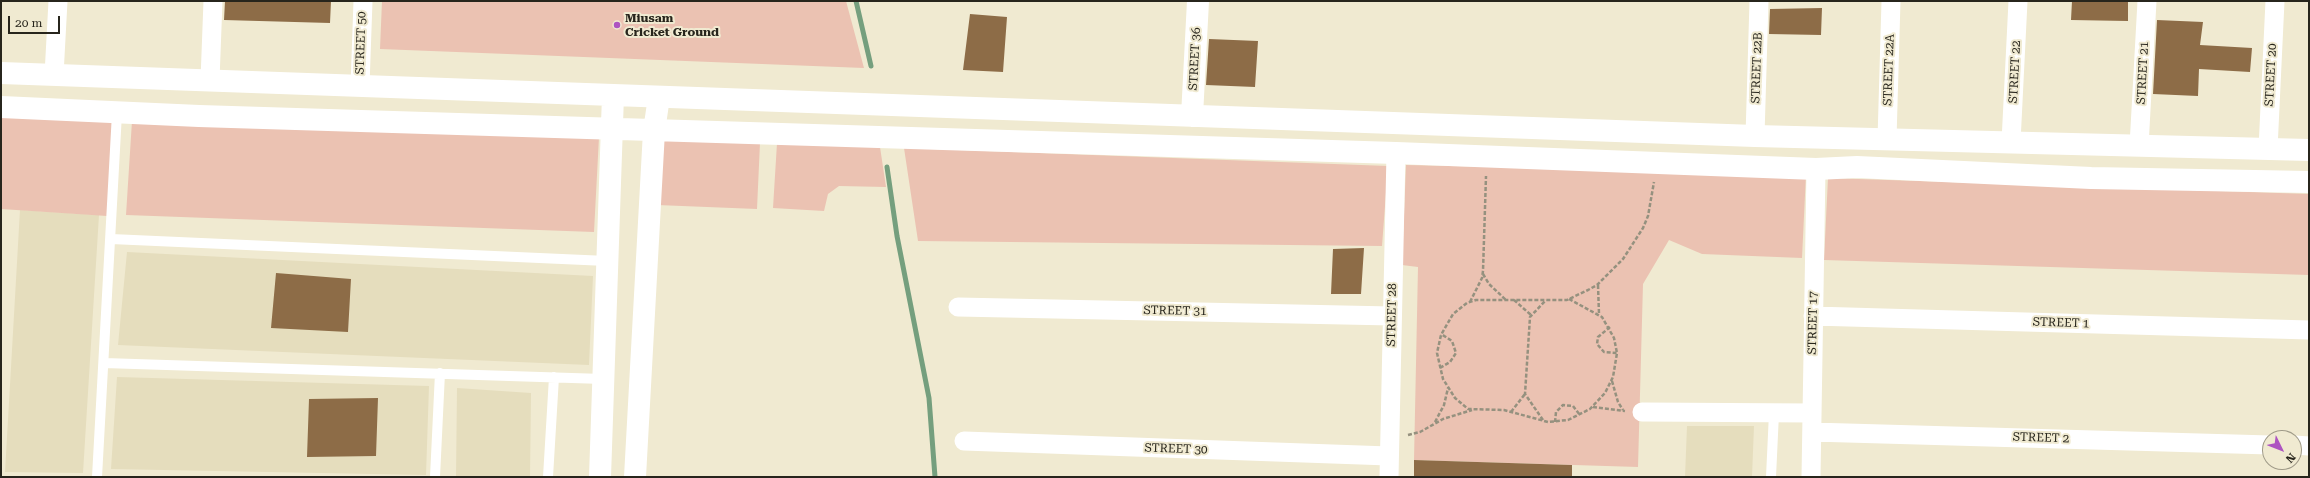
<!DOCTYPE html>
<style>
body{margin:0}
#map{position:relative;width:2310px;height:478px;overflow:hidden;background:#f0ead1;font-family:"Roboto Serif",serif}
canvas{display:block}
.frame{position:absolute;inset:0;border:2px solid #27251c;pointer-events:none}
.north{position:absolute;left:2262px;top:430px;width:40px;height:40px;box-sizing:border-box;background:#f0ead1;border:1px solid #a09b89;border-radius:50%;rotate:133deg;font-size:11px;font-weight:700;line-height:16px;text-align:center;color:#27251c}
.north::after{content:'';display:block;margin:auto;width:14px;height:18px;background:#ae54c1;clip-path:polygon(50% 0,100% 100%,50% 72%,0 100%)}
.scale{position:absolute;left:8px;top:16px;width:52px;height:18px;box-sizing:border-box;border:2px solid #27251c;border-top:0;padding-left:5px;font-size:12px;line-height:14px;white-space:nowrap;color:#27251c;-webkit-text-stroke:3px #f0ead1;paint-order:stroke}
</style>
<div id="map">
<canvas width="2310" height="478"></canvas>
<div class="frame"></div>
<div class="north">N</div>
<div class="scale">20 m</div>
</div>
<script>
const context = document.querySelector('canvas').getContext('2d');
context.lineJoin = 'round';
function fillPath(path, color) { context.fillStyle = color; context.fill(path, 'evenodd'); }
const shape = rows => new Path2D(rows.map(r => 'M' + r).join(''));
function trace(path, color, width, dash) { context.strokeStyle = color; context.lineWidth = width; context.lineCap = dash ? 'butt' : 'round'; context.setLineDash(dash || []); context.stroke(path); }
function write(font, color, halo, rows, align = 'center') {
  context.font = font + ' "Roboto Serif",serif'; context.lineWidth = 4; context.setLineDash([]); context.textBaseline = 'middle'; context.strokeStyle = halo; context.fillStyle = color; for (const [text, x, y, turn = 0] of rows) {
    context.save(); context.translate(x, y); context.rotate((+turn || 0) * Math.PI / 180); context.textAlign = isNaN(turn) ? turn : align; if (halo) context.strokeText(text, 0, 0); context.fillText(text, 0, 0); context.restore();
  }
}
const built = shape([
 [20,210,99,215,83,473,5,472],
 [127,252,593,276,589,365,118,345],
 [117,377,429,386,426,475,111,469],
 [457,388,531,393,530,477,456,477],
 [1687,426,1754,426,1752,477,1685,477]
]);
const green = shape([
 [382,1,846,1,864,68,380,49],
 [1,116,113,121,107,216,1,209],
 [132,121,599,137,594,232,126,215],
 [662,139,760,143,757,209,657,205],
 [777,143,880,147,886,187,839,186,828,194,824,211,773,208],
 [904,148,1388,166,1382,246,918,241],
 [1406,165,1806,174,1802,258,1702,254,1669,240,1643,284,1638,467,1414,460,1418,267,1402,265],
 [1828,178,2309,194,2309,275,1824,260]
]);
const stream = shape([
 [856,1,871,66],
 [887,167,897,236,929,398,935,477]
]);
const building = shape([
 [225,1,331,1,330,23,224,20],
 [2072,1,2128,1,2128,21,2071,20],
 [1822,8,1821,35,1769,34,1770,9],
 [970,14,1007,17,1003,72,963,70],
 [2157,20,2203,22,2200,45,2252,48,2250,72,2199,69,2198,96,2153,94],
 [1209,39,1258,41,1255,87,1206,85],
 [1364,248,1361,294,1331,294,1333,249],
 [276,273,351,279,348,332,271,328],
 [378,398,376,456,307,457,309,399],
 [1414,460,1572,465,1572,477,1414,477]
]);
const path = shape([
 [1483,274,1489,284,1506,300],
 [1598,285,1599,314],
 [1569,299,1602,317,1614,338,1617,353,1613,377,1605,393,1590,409,1568,420,1548,422,1504,410,1468,409,1455,398,1443,379,1437,353,1441,335,1453,314,1467,303,1476,300,1567,300,1569,299,1588,290,1597,285,1623,259,1643,228,1648,216,1654,182],
 [1514,300,1531,315],
 [1470,302,1482,278,1483,271,1486,176],
 [1610,327,1598,337,1597,344,1604,352,1617,353],
 [1440,368,1450,362,1456,353,1452,341,1441,334],
 [1612,381,1618,402,1623,410],
 [1593,407,1625,411],
 [1511,412,1525,394],
 [1543,420,1525,394,1530,317,1546,300],
 [1435,422,1444,405,1448,388],
 [1555,422,1556,412,1563,405,1573,406,1580,415],
 [1408,435,1420,432,1443,419,1472,410]
]);
const service = shape([
 [111,239,607,261],
 [104,363,603,379],
 [97,477,117,113],
 [435,477,440,373],
 [548,477,554,377],
 [1771,477,1774,413]
]);
const minor = shape([
 [54,75,58,1],
 [210,80,213,1],
 [360,86,363,1],
 [1755,136,1759,1],
 [1887,139,1891,1],
 [2011,142,2018,1],
 [2139,146,2147,1],
 [2268,149,2275,1],
 [958,307,1392,316],
 [1813,316,2309,330],
 [1642,412,1812,413],
 [1812,432,2270,445],
 [964,441,1389,456],
 [2294,445,2309,446],
 [1389,477,1396,153],
 [1811,477,1816,169]
]);
const tertiary = shape([
 [1,73,1755,136,2309,150],
 [1,107,199,116,1396,153,1816,169,1857,167,2091,178,2309,182],
 [1192,116,1198,1],
 [600,477,613,95],
 [635,477,654,131,659,97]
]);
const markers = [
 [617,25,4,"#ae54c1"]
];
const poiNames = [
 ["Miusam",625,18],
 ["Cricket Ground",625,32]
];
const streetNames = [
 ["STREET 50",361,43,-88],
 ["STREET 36",1195,59,-87],
 ["STREET 22B",1757,68,-88],
 ["STREET 22A",1889,70,-88],
 ["STREET 22",2015,72,-87],
 ["STREET 21",2143,73,-87],
 ["STREET 20",2271,75,-87],
 ["STREET 31",1175,311,1],
 ["STREET 28",1392,315,-89],
 ["STREET 17",1813,323,-89],
 ["STREET 1",2061,323,2],
 ["STREET 2",2041,438,2],
 ["STREET 30",1176,449,2]
];
fillPath(built, '#e5ddbd');
fillPath(green, '#ebc2b2');
trace(stream, '#759f7e', 5);
fillPath(building, '#8d6c47');
trace(path, '#95917f', 2.5, [4, 2]);
trace(service, '#fff', 10);
trace(minor, '#fff', 19);
trace(tertiary, '#fff', 22);
for (const [x, y, r, color] of markers) { const dot = new Path2D(); dot.arc(x, y, r, 0, 2 * Math.PI); context.fillStyle = color; context.fill(dot); trace(dot, '#f0ead1', 1.5); }
write('bold 12px', '#27251c', '#f0ead1', poiNames, 'left');
write('12px', '#27251c', '#f0ead1', streetNames);
</script>
